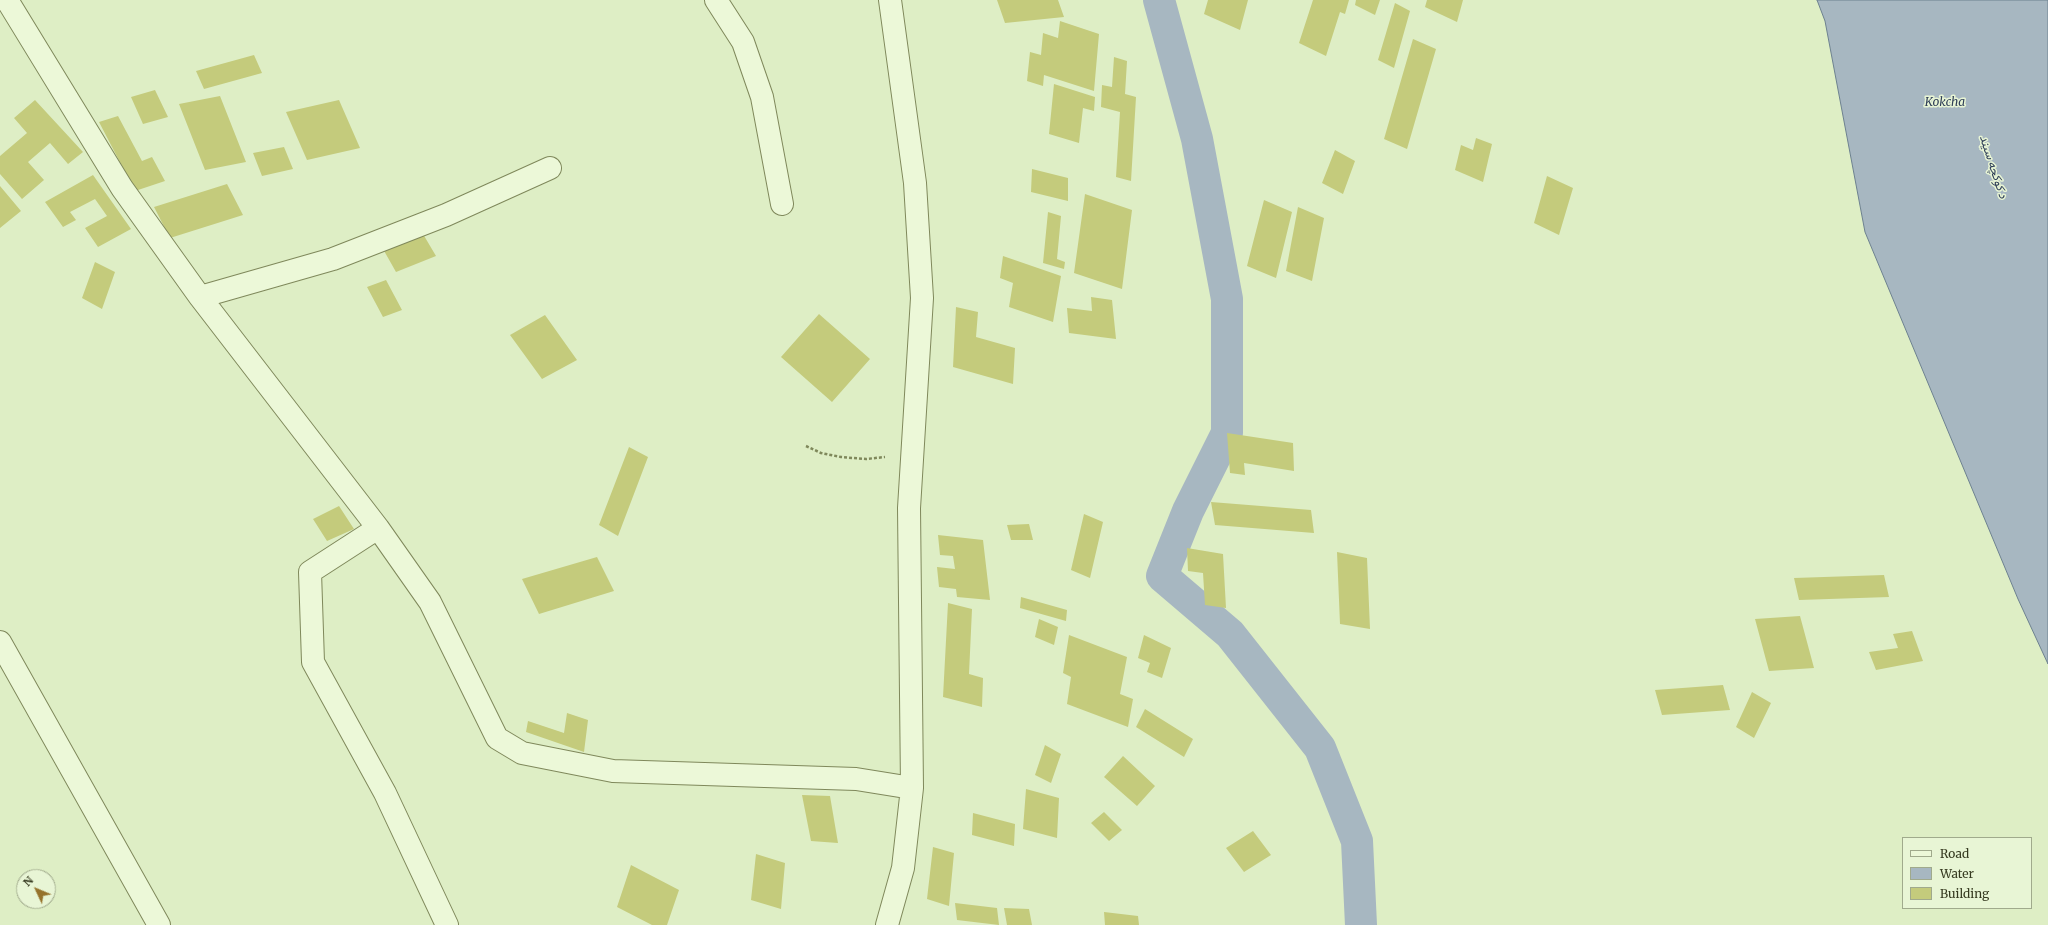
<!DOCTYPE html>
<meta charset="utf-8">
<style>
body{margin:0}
#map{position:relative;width:2048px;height:925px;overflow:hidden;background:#deeec5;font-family:Merriweather,serif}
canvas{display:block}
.legend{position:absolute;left:1902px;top:837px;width:130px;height:72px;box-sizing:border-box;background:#e8f5d5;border:1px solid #a0aa8c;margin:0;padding:5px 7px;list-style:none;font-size:12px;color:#35391f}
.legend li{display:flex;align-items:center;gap:8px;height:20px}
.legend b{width:20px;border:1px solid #a0aa8c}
.north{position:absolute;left:16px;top:869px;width:40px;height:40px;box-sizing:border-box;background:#e8f5d5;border:1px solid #a0aa8c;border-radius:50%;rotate:314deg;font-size:11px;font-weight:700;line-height:16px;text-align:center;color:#35391f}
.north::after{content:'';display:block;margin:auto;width:14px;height:18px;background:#96732c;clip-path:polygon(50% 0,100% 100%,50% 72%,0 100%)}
</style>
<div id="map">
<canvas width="2048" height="925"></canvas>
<ul class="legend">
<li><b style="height:5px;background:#ecf8d8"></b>Road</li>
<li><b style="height:11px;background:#a7b7c1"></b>Water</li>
<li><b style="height:11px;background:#c4cb7c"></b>Building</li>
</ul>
<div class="north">N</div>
</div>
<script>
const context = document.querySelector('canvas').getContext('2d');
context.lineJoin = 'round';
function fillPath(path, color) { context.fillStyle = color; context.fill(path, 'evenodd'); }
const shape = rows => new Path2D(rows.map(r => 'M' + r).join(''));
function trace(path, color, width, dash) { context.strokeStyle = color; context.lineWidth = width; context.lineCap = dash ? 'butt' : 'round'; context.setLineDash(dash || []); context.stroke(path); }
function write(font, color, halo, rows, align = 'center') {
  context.font = font + ' Merriweather,Vazirmatn,serif'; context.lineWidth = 3; context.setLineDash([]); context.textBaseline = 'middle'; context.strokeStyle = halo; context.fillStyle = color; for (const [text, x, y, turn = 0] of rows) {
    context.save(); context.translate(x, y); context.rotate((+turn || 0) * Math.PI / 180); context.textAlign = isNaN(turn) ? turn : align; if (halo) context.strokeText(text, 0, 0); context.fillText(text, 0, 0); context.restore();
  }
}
const water = shape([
 [1817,0,2048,0,2048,664,2018,599,1865,232,1825,21,1817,0]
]);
const canal = shape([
 [1159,0,1197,139,1227,299,1227,433,1188,511,1162,576,1230,634,1320,748,1357,841,1361,925]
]);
const building = shape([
 [997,0,1058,0,1064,17,1005,23],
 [1208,0,1248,0,1240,30,1204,14],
 [1313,0,1349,0,1345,14,1340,12,1326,56,1299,43],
 [1356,0,1380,0,1375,15,1355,5],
 [1427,0,1463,0,1457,22,1425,7],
 [1395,3,1410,11,1394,68,1378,60],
 [1060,21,1099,34,1094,91,1044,75,1043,86,1027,81,1030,52,1041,55,1043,33,1058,38],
 [1413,39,1436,49,1407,149,1384,139],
 [254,55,262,73,204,89,196,71],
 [1114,57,1127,61,1125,94,1136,97,1131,181,1116,177,1120,112,1101,107,1102,85,1112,87],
 [1054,84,1095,97,1094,111,1083,108,1079,143,1049,134],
 [155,90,168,117,143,124,131,97],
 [220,96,246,162,205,170,179,104],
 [35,100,83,152,68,164,50,143,28,162,44,180,22,199,0,174,0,156,27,133,14,118],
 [339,100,360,148,307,160,286,112],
 [118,116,142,161,152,157,165,181,135,191,99,122],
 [1476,138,1492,144,1483,182,1455,170,1461,145,1473,150],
 [284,147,293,169,262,176,253,153],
 [1335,150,1355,161,1343,194,1322,183],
 [1032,169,1068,178,1068,201,1031,192],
 [93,175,131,229,98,247,85,228,107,216,95,199,70,212,76,220,63,227,45,202],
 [1547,176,1573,188,1559,235,1534,223],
 [227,184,243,215,170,238,154,207],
 [0,186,21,211,0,228],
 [1085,194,1132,210,1122,289,1074,273],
 [1264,200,1292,212,1276,278,1247,266],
 [1298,207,1324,218,1312,281,1286,271],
 [1048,212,1061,216,1057,259,1065,262,1064,269,1043,263],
 [423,234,436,256,396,272,383,249],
 [1003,256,1061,276,1053,322,1009,307,1013,283,1000,278],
 [95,262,115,272,102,309,82,298],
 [386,280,402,310,383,317,367,287],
 [1091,297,1112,300,1116,339,1069,333,1067,308,1092,311],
 [956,307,978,312,976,337,1015,348,1013,384,953,367],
 [819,314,870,359,832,402,781,357],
 [545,315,577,360,542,379,510,335],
 [1227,433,1293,443,1294,471,1244,463,1245,475,1230,473],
 [629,447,648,457,618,536,599,525],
 [1211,502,1311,510,1314,533,1215,525],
 [339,506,354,529,327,541,313,519],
 [1084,514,1103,522,1090,578,1071,570],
 [1029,524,1033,540,1011,540,1007,525],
 [938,535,983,540,990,600,957,597,956,589,939,587,937,567,955,569,953,556,940,555],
 [1187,548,1223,554,1226,608,1205,605,1203,573,1188,571],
 [1337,552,1367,558,1370,629,1340,624],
 [597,557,614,591,539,614,522,579],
 [1884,575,1889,597,1799,600,1794,578],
 [1021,597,1067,610,1066,621,1020,608],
 [948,603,972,609,969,674,983,678,982,707,943,697],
 [1800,616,1814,668,1769,671,1755,619],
 [1039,619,1058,627,1054,645,1035,637],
 [1912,631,1923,661,1876,670,1869,652,1898,648,1893,634],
 [1069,635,1127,657,1120,694,1133,699,1128,727,1067,704,1071,677,1063,673],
 [1144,635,1171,648,1162,678,1147,672,1150,663,1138,658],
 [1723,685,1730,710,1662,715,1655,690],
 [1752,692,1771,703,1754,738,1736,727],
 [1145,709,1193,739,1184,757,1136,727],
 [567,713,588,720,584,752,526,732,528,721,564,733],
 [1045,745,1061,754,1051,783,1035,775],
 [1123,756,1155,786,1137,806,1104,777],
 [1026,789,1059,798,1057,838,1023,829],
 [802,795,830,796,838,843,811,841],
 [1104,812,1122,830,1109,841,1091,823],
 [973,813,1015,824,1014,846,972,835],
 [1253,831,1271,855,1244,872,1226,848],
 [933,847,954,853,949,906,927,899],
 [756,854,785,863,781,909,751,900],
 [631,865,679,890,667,925,652,925,617,907],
 [955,903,997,908,999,925,957,920],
 [1004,908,1029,909,1032,925,1007,925],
 [1104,912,1138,916,1139,925,1105,925]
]);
const path = shape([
 [806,446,821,453,841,457,866,459,885,457]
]);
const minor = shape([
 [7,0,122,188,200,297,378,528,430,602,497,738,522,753,613,771,856,779,912,788],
 [716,0,743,42,762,97,782,204],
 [200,297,333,259,446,215,550,168],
 [378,528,310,572,313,662,385,793,447,925],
 [0,642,159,925],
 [887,925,903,868,912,788,909,508,922,298,915,183,890,0]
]);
const waterNames = [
 ["Kokcha",1945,103],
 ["د کوکچه سیند",1993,167,72]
];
fillPath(water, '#a7b7c1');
trace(water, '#6d818f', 1);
trace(canal, '#a7b7c1', 32);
fillPath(building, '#c4cb7c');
trace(minor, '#7f885b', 24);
trace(path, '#7f885b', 2.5, [3, 2]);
trace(minor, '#ecf8d8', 22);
write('italic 12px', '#2f3f58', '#e8f5d5', waterNames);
</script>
